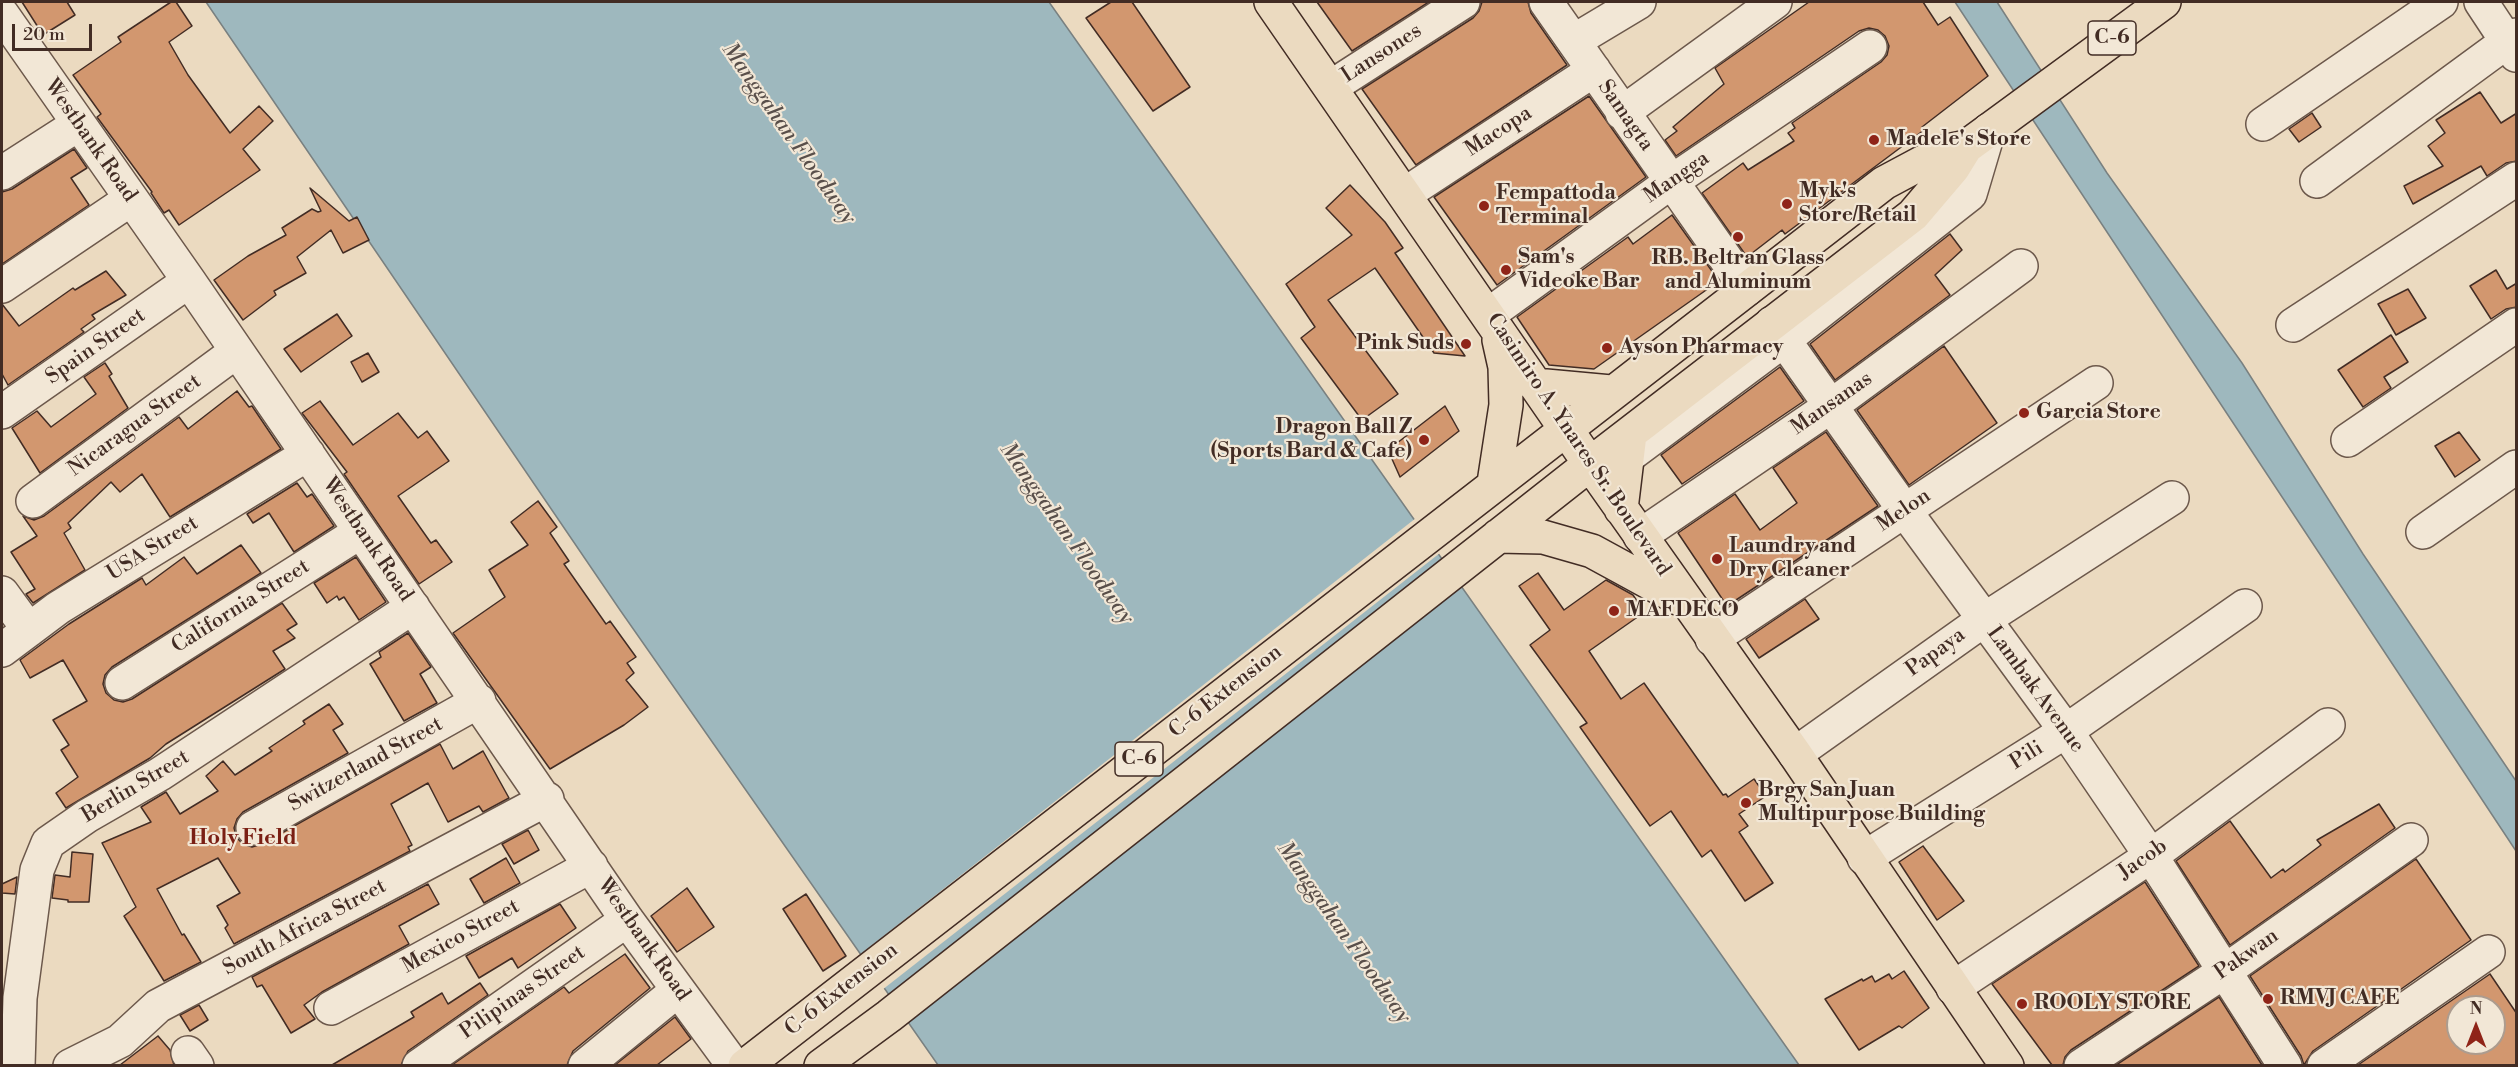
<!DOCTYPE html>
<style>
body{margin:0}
#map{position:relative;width:2518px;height:1067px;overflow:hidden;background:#ebdac0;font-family:"Libre Bodoni",serif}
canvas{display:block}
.frame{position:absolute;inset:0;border:3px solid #422c24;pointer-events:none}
.north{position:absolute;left:2446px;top:995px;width:60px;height:60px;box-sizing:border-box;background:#f2e7d6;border:2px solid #ac9c8f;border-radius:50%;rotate:0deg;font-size:16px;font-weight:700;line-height:24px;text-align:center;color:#422c24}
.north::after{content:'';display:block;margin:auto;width:21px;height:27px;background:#8f2418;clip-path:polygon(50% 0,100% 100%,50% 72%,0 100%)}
.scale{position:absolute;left:12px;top:24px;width:80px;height:27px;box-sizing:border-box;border:3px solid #422c24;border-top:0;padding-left:8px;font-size:18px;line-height:21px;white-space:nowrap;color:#422c24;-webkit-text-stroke:4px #f2e7d6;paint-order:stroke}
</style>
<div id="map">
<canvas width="2518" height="1067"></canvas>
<div class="frame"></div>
<div class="north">N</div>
<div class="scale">20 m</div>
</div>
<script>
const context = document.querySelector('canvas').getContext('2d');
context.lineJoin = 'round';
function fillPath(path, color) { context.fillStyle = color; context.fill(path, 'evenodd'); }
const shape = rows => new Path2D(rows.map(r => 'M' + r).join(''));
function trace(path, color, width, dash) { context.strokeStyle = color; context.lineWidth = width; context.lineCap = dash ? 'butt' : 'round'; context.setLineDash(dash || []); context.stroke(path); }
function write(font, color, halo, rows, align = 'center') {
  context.font = font + ' "Libre Bodoni",serif'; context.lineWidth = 4.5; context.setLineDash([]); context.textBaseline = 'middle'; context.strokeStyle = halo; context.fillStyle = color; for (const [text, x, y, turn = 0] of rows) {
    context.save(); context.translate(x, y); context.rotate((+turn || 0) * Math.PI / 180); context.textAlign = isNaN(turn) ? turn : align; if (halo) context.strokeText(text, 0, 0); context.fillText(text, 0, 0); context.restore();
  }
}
const water = shape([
 [206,2,1049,2,1799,1065,938,1065,620,610,206,2],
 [1955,2,1997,2,2107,173,2242,363,2363,554,2516,781,2516,851,1955,2]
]);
const pier = shape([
 [1416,518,1440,553,882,990,858,956]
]);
const building = shape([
 [22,2,67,2,75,15,43,35,22,2],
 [171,2,176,2,192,26,169,42,188,75,230,133,259,106,273,121,243,149,260,170,179,225,169,210,164,213,151,193,152,192,97,117,101,114,73,75,121,42,118,37,171,2],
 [1111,2,1132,2,1190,87,1153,111,1086,18,1111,2],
 [1317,2,1429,2,1352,51,1317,2],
 [1482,2,1528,2,1531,13,1567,65,1416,165,1362,89,1473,18,1479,11,1482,2],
 [1809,2,1923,2,1938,25,1950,17,1988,76,1922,127,1924,130,1785,234,1782,230,1747,257,1702,193,1743,163,1748,170,1794,141,1788,133,1795,128,1792,123,1881,62,1887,55,1889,46,1885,36,1878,30,1869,28,1859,31,1676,156,1665,140,1677,131,1673,127,1724,84,1715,68,1809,2],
 [2480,92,2501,123,2517,113,2517,161,2506,163,2487,176,2481,166,2413,204,2404,186,2443,166,2428,146,2445,133,2436,120,2480,92],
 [1589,96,1646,177,1497,285,1434,197,1589,96],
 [2312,113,2321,127,2299,142,2289,129,2312,113],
 [74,149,87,168,71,178,89,205,2,264,2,192,12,189,74,149],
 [1350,185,1385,222,1403,248,1395,253,1465,356,1434,353,1375,268,1328,300,1398,394,1362,420,1301,338,1315,327,1286,284,1352,235,1326,208,1350,185],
 [310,188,349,221,357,217,369,240,343,253,331,230,297,257,306,273,274,291,276,295,243,320,214,280,248,256,286,235,282,228,312,209,318,212,321,211,310,188],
 [1672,215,1719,281,1594,369,1549,365,1517,317,1628,237,1633,244,1672,215],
 [1950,234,1962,250,1935,275,1950,295,1835,380,1810,344,1950,234],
 [2496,270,2507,289,2517,283,2517,307,2506,309,2491,319,2470,286,2496,270],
 [106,271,126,295,92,315,95,319,81,329,84,332,8,385,2,374,2,304,19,326,73,288,75,290,106,271],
 [2408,289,2426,318,2396,335,2378,304,2408,289],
 [337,314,352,336,301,372,284,349,337,314],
 [2391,335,2408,362,2384,377,2391,388,2363,407,2338,370,2391,335],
 [1944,346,1997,423,1909,485,1857,410,1944,346],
 [368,353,379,372,362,382,351,362,368,353],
 [105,363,112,374,109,376,128,408,40,473,12,428,37,411,51,427,96,394,84,377,105,363],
 [1780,367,1804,401,1682,484,1661,455,1780,367],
 [237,391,249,407,252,406,281,449,170,517,142,474,120,492,111,482,68,523,71,528,64,533,85,570,33,603,26,594,35,589,11,552,37,536,23,516,34,520,44,516,179,417,188,429,237,391],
 [320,401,353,445,398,413,418,438,427,431,449,461,398,496,431,543,436,540,452,562,419,584,344,474,347,472,302,413,320,401],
 [1445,406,1459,431,1400,477,1388,450,1445,406],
 [1826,432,1878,506,1727,606,1678,533,1735,494,1760,530,1797,503,1773,468,1826,432],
 [2459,432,2480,460,2455,477,2435,446,2459,432],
 [297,483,307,497,312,494,334,526,294,552,269,513,253,523,247,514,297,483],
 [538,501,557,527,550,533,569,561,564,564,606,624,610,621,636,657,627,663,634,673,626,680,648,707,624,725,550,769,453,633,505,597,489,570,528,545,511,522,538,501],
 [241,545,261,573,112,667,105,675,103,684,106,693,114,700,123,702,132,699,282,603,297,624,287,630,295,638,273,651,285,669,166,744,150,758,66,808,56,793,78,777,61,750,69,745,53,720,87,701,63,660,30,678,20,660,69,624,142,578,146,585,184,557,197,574,241,545],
 [356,557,386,602,359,620,344,597,339,600,337,596,327,603,314,583,356,557],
 [1538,573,1564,610,1606,580,1633,595,1637,601,1631,605,1639,616,1589,651,1621,699,1644,683,1723,795,1726,794,1728,797,1754,779,1766,796,1739,814,1748,826,1739,832,1773,883,1745,901,1711,850,1702,857,1671,811,1650,826,1580,727,1587,723,1530,645,1550,630,1519,586,1538,573],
 [1805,599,1819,619,1759,658,1746,639,1805,599],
 [408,633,431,667,420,674,437,703,404,721,370,664,381,657,379,652,408,633],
 [329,704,343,724,333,730,348,753,243,812,237,819,234,828,237,838,243,844,252,847,262,844,440,744,453,769,483,751,509,798,483,812,479,806,448,822,428,783,391,804,412,845,408,847,410,851,234,944,225,928,228,925,217,906,240,893,218,858,157,889,182,935,184,934,201,962,164,981,124,916,136,907,102,843,151,822,141,807,166,792,180,814,218,791,206,776,223,761,235,775,272,751,269,748,305,724,303,721,329,704],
 [2379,804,2395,828,2230,945,2176,861,2230,821,2271,878,2283,869,2285,872,2321,845,2317,840,2379,804],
 [528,830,539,850,514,864,502,844,528,830],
 [1923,846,1964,901,1937,920,1899,862,1923,846],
 [72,852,93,854,89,902,68,902,68,900,52,898,55,875,70,877,72,852],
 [506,858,520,883,484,903,470,879,506,858],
 [2416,859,2471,940,2313,1051,2304,1065,2301,1056,2250,976,2416,859],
 [17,877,15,894,2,893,2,884,17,877],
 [2145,882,2199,966,2071,1050,2065,1057,2063,1065,2052,1065,1992,984,2145,882],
 [428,884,439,904,399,926,409,944,322,992,304,1005,315,1019,291,1033,262,985,257,987,252,977,428,884],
 [687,888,714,927,677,952,651,916,687,888],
 [806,894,846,956,823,971,783,909,806,894],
 [560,904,576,928,518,968,512,958,479,978,466,956,560,904],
 [625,954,650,988,573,1051,567,1065,452,1065,564,987,569,993,625,954],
 [1904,971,1929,1008,1902,1028,1899,1026,1859,1050,1825,999,1862,979,1863,981,1872,976,1875,982,1889,974,1892,979,1904,971],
 [2490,974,2517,1014,2517,1065,2358,1065,2490,974],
 [2458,1007,2494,1007,2494,1043,2458,1043,2458,1007],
 [480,983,488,995,408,1051,401,1065,332,1065,414,1017,411,1012,442,993,448,1004,480,983],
 [2219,997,2262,1065,2116,1065,2219,997],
 [199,1005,208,1020,190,1031,180,1015,199,1005],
 [675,1017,691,1039,657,1065,615,1065,675,1017],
 [158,1036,170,1050,174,1065,120,1065,158,1036]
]);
const minor = shape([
 [1546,2,1747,289],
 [2481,2,2516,55],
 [2,14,189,281,627,920,734,1066],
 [1574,41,1639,2],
 [1331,87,1463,2],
 [1622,113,1775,2],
 [2263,124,2441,2],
 [2,173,77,125],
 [2317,181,2516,35],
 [1405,194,1594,70],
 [2,286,131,199],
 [1488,315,1671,182,1870,47],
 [1772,323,1905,511,2066,731,2151,856,2285,1066],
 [2293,325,2516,179],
 [2,412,189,281],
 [2348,440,2516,325],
 [1627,457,1784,340,1970,194,1989,130],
 [33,501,237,351],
 [2423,532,2516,467],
 [1640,536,1831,406,2021,266],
 [2,593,29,630],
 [1712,639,2096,383],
 [2,650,58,608,308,454],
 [122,683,360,532],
 [1795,754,1985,619,2172,498],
 [253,828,479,701],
 [1864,858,2066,731,2245,606],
 [1953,988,2151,856,2328,725],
 [331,1008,591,866],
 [188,1053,197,1066],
 [18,1066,20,998,37,870,48,843,87,816,160,774,413,607],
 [70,1066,120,1041,158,1006,547,799],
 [419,1066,627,920],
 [585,1066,678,990],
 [2081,1066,2225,971,2411,840],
 [2324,1066,2488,952]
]);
const major = shape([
 [1271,2,1590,464,1795,754,2007,1066],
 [1535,385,1611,392],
 [1494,483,1506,405,1505,367,1499,340],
 [1621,509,1630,434],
 [1498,536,1543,537,1592,551,1680,599],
 [745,1066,1884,183,1942,152,1966,147],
 [821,1066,889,1016,1590,464,1913,215,1953,168,1966,147,2164,2]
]);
const markers = [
 [1874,140,6,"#8f2418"],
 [1787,204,6,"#8f2418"],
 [1484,206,6,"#8f2418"],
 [1738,237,6,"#8f2418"],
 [1506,270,6,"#8f2418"],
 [1466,344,6,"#8f2418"],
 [1607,348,6,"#8f2418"],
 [2024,413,6,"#8f2418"],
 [1424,440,6,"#8f2418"],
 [1717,559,6,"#8f2418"],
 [1614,611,6,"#8f2418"],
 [1746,803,6,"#8f2418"],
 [2268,999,6,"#8f2418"],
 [2022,1004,6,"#8f2418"]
];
const shields = [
 [2112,38,48],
 [1139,759,48]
];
const shieldNames = [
 ["C-6",2112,38],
 ["C-6",1139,759]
];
const streetNames = [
 ["Lansones",1382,54,-33],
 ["Samagta",1625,116,55],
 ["Macopa",1499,132,-33],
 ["Westbank Road",90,141,55],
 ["Mangga",1677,178,-35],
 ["Spain Street",96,347,-35],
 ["Mansanas",1832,404,-35],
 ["Nicaragua Street",135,426,-36],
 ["Casimiro A. Ynares Sr. Boulevard",1578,445,56],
 ["Melon",1904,511,-34],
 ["Westbank Road",367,540,56],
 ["USA Street",153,549,-32],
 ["California Street",241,607,-32],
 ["Papaya",1936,653,-36],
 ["Lambak Avenue",2035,690,54],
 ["C-6 Extension",1226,692,-38],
 ["Pili",2027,756,-32],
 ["Switzerland Street",366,765,-29],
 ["Berlin Street",136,787,-31],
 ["Jacob",2143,860,-35],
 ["South Africa Street",305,928,-28],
 ["Mexico Street",461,937,-29],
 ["Westbank Road",643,940,55],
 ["Pakwan",2247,955,-35],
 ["C-6 Extension",842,990,-38],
 ["Pilipinas Street",523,993,-35]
];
const poiNames = [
 ["Madele's Store",1886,140],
 ["Myk's",1799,192],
 ["Store/Retail",1799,216],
 ["Fempattoda",1496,194],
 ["Terminal",1496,218],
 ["Sam's",1518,258],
 ["Videoke Bar",1518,282],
 ["RB. Beltran Glass",1738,259,"center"],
 ["and Aluminum",1738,283,"center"],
 ["Pink Suds",1454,344,"right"],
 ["Ayson Pharmacy",1619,348],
 ["Garcia Store",2036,413],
 ["Dragon Ball Z",1412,428,"right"],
 ["(Sports Bard & Cafe)",1412,452,"right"],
 ["Laundry and",1729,547],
 ["Dry Cleaner",1729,571],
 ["MAFDECO",1626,611],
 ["Brgy San Juan",1758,791],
 ["Multipurpose Building",1758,815],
 ["RMVJ CAFE",2280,999],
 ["ROOLY STORE",2034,1004]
];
const waterNames = [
 ["Manggahan Floodway",788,134,55],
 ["Manggahan Floodway",1066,534,55],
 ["Manggahan Floodway",1343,933,55]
];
const neighbourhoodNames = [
 ["Holy Field",243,839]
];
fillPath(water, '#9eb8be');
trace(water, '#798080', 1.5);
fillPath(pier, '#ebdac0');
fillPath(building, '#d2976f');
trace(building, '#422c24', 1.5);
trace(minor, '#6c584b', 36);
trace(major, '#422c24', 36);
trace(minor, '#f2e7d6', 33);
trace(major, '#ebdac0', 33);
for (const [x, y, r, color] of markers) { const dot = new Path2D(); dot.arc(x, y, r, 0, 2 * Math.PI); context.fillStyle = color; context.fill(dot); trace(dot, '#f2e7d6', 2); }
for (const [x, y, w] of shields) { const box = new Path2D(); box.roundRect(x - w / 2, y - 17, w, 34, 4.5); context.fillStyle = '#f2e7d6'; context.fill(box); trace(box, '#422c24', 1.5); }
write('bold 20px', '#422c24', null, shieldNames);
write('21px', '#422c24', '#f2e7d6', streetNames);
write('bold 21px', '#422c24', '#f2e7d6', poiNames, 'left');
write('italic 22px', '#594f4a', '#f2e7d6', waterNames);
write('bold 22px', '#7a1f14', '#f2e7d6', neighbourhoodNames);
</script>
